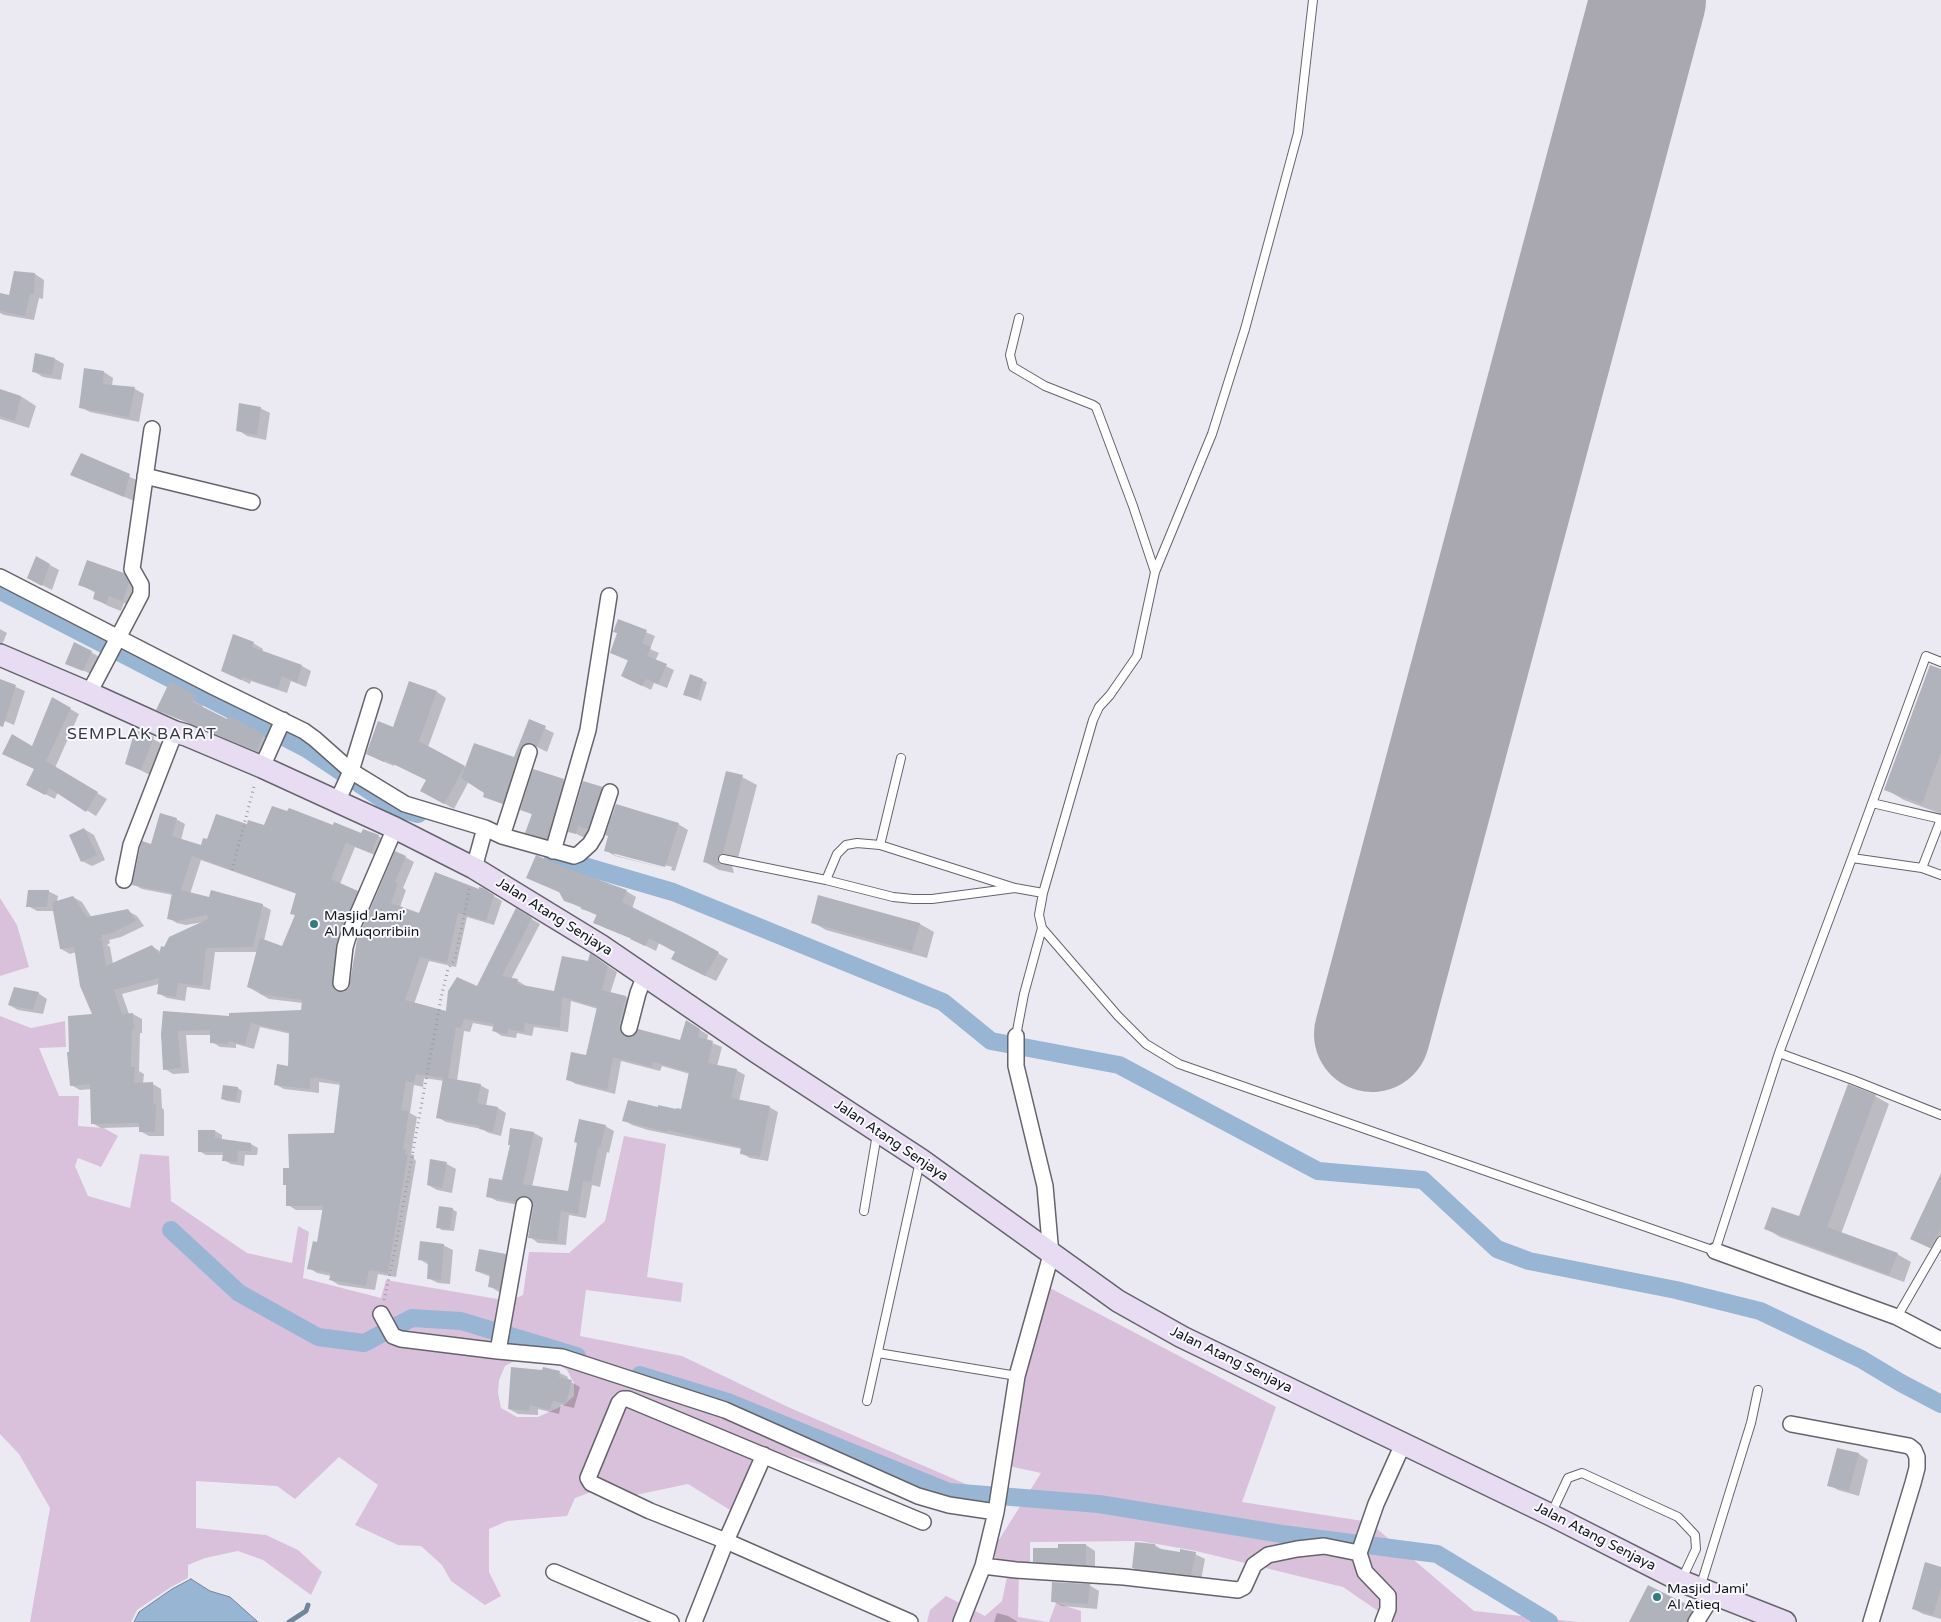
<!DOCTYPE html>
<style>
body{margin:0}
canvas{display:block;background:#ebeaf3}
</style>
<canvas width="1941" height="1622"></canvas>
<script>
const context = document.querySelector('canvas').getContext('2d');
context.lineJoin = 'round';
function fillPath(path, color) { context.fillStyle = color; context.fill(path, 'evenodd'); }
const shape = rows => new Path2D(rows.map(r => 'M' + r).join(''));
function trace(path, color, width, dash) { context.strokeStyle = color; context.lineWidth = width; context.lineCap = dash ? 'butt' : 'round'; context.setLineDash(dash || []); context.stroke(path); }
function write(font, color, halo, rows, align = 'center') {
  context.font = font + ' "Varela Round",sans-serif'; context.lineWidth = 4; context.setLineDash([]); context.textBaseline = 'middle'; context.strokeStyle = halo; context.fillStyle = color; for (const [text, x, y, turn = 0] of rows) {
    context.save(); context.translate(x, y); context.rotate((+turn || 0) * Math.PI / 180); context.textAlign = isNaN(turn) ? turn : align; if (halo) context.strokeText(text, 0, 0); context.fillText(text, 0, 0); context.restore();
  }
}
const green = shape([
 [0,898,17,925,29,967,0,976],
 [0,1016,31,1028,65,1021,66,1047,39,1048,59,1096,79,1096,78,1126,104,1128,118,1136,101,1167,78,1158,75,1166,88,1196,130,1208,140,1154,169,1156,171,1201,247,1253,292,1263,298,1226,309,1232,303,1278,381,1298,386,1280,509,1301,523,1295,529,1252,569,1253,605,1221,624,1136,666,1144,647,1277,683,1283,681,1302,586,1290,580,1336,682,1356,788,1407,998,1498,955,1502,764,1449,738,1515,688,1484,626,1497,613,1484,575,1498,567,1516,507,1521,489,1529,489,1572,501,1596,485,1605,451,1581,442,1565,421,1546,398,1545,355,1525,378,1485,339,1457,295,1499,277,1486,196,1481,196,1528,266,1535,298,1550,322,1572,311,1595,263,1560,238,1551,205,1558,188,1565,188,1578,171,1587,137,1610,131,1622,30,1622,50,1508,19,1454,0,1434],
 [551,1360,567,1370,574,1383,574,1396,564,1405,538,1417,517,1417,501,1408,498,1393,499,1380,505,1366,514,1361],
 [1048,1287,1276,1407,1242,1502,1369,1522,1474,1611,1579,1622,1394,1622,1343,1587,1196,1551,1140,1541,1030,1542,1030,1567,1019,1572,1018,1617,1048,1622,927,1622,930,1610,946,1596,985,1616,1002,1601,1007,1577,992,1551,1041,1473,1004,1465],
 [1056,1603,1081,1611,1081,1622,1049,1622]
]);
const water = shape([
 [191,1579,210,1591,230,1597,258,1622,134,1622,139,1612,172,1589,191,1579]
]);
const shadow = shape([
 [35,274,44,280,43,299,39,298,34,320,4,315,0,313,0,295,10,296],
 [55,359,64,364,61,380,43,377,33,371],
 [104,372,113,378,112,386,135,389,144,394,139,422,90,412,80,407],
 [0,390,22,397,36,406,29,428,0,419],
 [260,408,270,413,266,440,247,436,238,430],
 [81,455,139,481,134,501,72,474],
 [50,565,59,570,52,590,38,583],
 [123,574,138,583,137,608,124,603,121,611,108,606,94,598,96,593,79,584],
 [619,621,655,636,650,649,659,653,655,661,674,670,667,688,654,683,651,690,631,680,629,661,611,653,618,633],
 [0,629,7,633,2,645,0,644],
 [253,643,263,649,262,652,302,666,311,671,306,687,291,681,287,693,251,681,250,684,223,671],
 [91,652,101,658,93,675,67,663],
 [1941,670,1941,814,1904,800,1885,789],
 [690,676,707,682,701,701,688,696],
 [2,681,25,691,14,725,0,719,0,686],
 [171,683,205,701,202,708,273,741,266,756,157,709],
 [410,683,437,692,446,698,428,747,466,768,515,759,530,721,554,733,547,752,537,747,529,754,512,808,484,796,486,792,469,781,454,809,422,791,427,780,395,764,394,766,377,759,394,729],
 [53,699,79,714,55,768,107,799,96,816,58,792,55,799,37,790,32,748],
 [153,739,162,744,150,775,126,763],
 [742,777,757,785,737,862,732,866,734,873,719,870,705,862],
 [563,781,571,785,554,842,534,836,527,832,533,815,522,809],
 [602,788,611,793,597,834,588,830,585,838,570,831],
 [176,819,185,824,181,840,202,846,207,841,247,826,334,826,362,835,378,836,387,841,380,857,355,847,340,884,366,897,340,988,342,993,350,989,405,857,414,862,403,888,406,890,400,907,419,914,482,889,502,901,494,925,467,917,456,967,429,961,414,1004,447,1013,478,987,517,910,540,924,511,979,518,981,526,986,526,987,555,993,588,963,599,960,617,972,610,994,626,997,634,1002,627,1030,630,1038,681,1041,688,1022,708,1035,707,1041,722,1047,717,1066,736,1070,745,1075,739,1101,769,1107,778,1112,768,1161,750,1158,741,1153,742,1149,648,1130,632,1125,624,1120,659,1108,682,1110,690,1074,662,1066,660,1071,621,1061,615,1094,576,1084,567,1079,587,1057,598,1009,571,1001,568,1032,534,1027,532,1036,517,1033,516,1038,502,1036,494,1031,494,1027,473,1023,470,1032,464,1031,457,1081,480,1085,489,1090,486,1106,498,1108,506,1113,501,1136,489,1133,482,1129,446,1122,437,1117,444,1081,424,1078,423,1087,414,1085,410,1113,417,1117,411,1154,414,1155,414,1159,416,1161,396,1277,378,1274,375,1290,339,1285,331,1280,331,1276,317,1273,309,1268,318,1244,323,1210,296,1210,288,1205,288,1186,284,1184,290,1169,335,1134,341,1085,319,1082,319,1093,284,1089,275,1084,289,1067,291,1034,260,1027,254,1049,236,1044,236,1048,220,1047,212,1042,212,1035,186,1035,189,1073,173,1074,165,1069,162,1034,230,1018,302,1012,303,1003,269,999,248,987,258,952,215,952,210,990,187,987,185,1001,167,998,158,993,159,984,122,994,129,1014,133,1014,142,1019,142,1033,140,1033,139,1071,144,1074,143,1084,153,1084,161,1089,162,1108,164,1110,164,1136,149,1136,140,1131,140,1127,101,1128,92,1123,92,1089,80,1090,71,1085,94,1015,76,952,70,954,61,949,54,911,37,911,28,906,48,891,58,896,57,902,73,897,82,902,92,918,128,911,137,916,144,926,121,937,109,940,110,943,107,945,110,947,113,964,152,946,161,952,203,922,186,925,177,923,168,918,173,895,142,889,133,884,152,846],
 [201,860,297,894,292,913,296,916,283,948,264,941,271,910,262,905,210,898,190,894],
 [678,824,688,830,675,871,615,856,605,850,609,836],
 [614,852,672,867,671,870,614,855],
 [84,829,94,835,105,860,92,866,82,861],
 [528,878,626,891,636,897,632,909,688,936,728,959,716,981,683,965,677,952,659,943,656,951,632,939,605,928,595,922,598,916,565,900,561,893],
 [812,922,920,924,934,932,927,958,826,930],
 [38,993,47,999,43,1014,18,1010,9,1005],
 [238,1088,242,1091,240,1103,227,1101,222,1099],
 [1875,1096,1889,1104,1841,1234,1897,1254,1911,1262,1904,1282,1780,1237,1765,1228,1799,1218],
 [605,1126,614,1131,609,1153,607,1152,600,1187,592,1185,586,1218,569,1215,566,1245,538,1243,530,1237,535,1207,533,1201,525,1206,497,1201,488,1196,503,1182,511,1145,511,1130,534,1133,543,1138,532,1187,569,1192],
 [215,1131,222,1135,222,1141,251,1144,258,1148,257,1155,245,1155,244,1166,231,1164,224,1160,224,1155,206,1155,199,1151],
 [447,1164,456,1169,452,1193,437,1190,428,1185],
 [1941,1176,1941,1253,1926,1246],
 [452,1209,457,1212,454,1231,442,1230,437,1227],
 [443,1245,453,1250,450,1284,438,1283,428,1278,429,1265,419,1259],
 [505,1255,515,1261,509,1293,499,1292,489,1286,491,1277,476,1271],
 [560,1373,568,1377,567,1380,580,1387,574,1408,561,1405,559,1414,538,1409,538,1415,518,1414,509,1409],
 [1838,1449,1859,1454,1868,1460,1859,1496,1838,1490,1829,1485],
 [1086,1545,1095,1551,1095,1570,1043,1566,1034,1561,1060,1549],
 [1155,1545,1164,1551,1195,1554,1205,1559,1201,1580,1142,1573,1133,1568],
 [1941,1568,1941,1619,1923,1614,1914,1609],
 [1089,1585,1099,1591,1097,1609,1062,1606,1052,1601],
 [1693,1609,1707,1617,1705,1622,1631,1622],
 [997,1613,1008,1616,1018,1622,994,1622]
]);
const stream = shape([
 [289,1622,306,1611,308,1605]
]);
const canal = shape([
 [0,591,307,749,394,807,418,814],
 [553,857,673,892,943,1002,991,1041,1119,1065,1318,1171,1423,1180,1497,1249,1529,1261,1676,1290,1760,1311,1861,1359,1901,1383,1941,1404],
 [171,1230,239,1293,318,1337,364,1343,412,1318,461,1321,577,1356],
 [640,1375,728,1402,949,1492,1099,1504,1282,1534,1437,1554,1549,1622]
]);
const runway = shape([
 [1372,1034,1648,0]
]);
const building = shape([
 [14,271,35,273,34,294,30,294,25,316,0,311,0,293,9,295],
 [35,353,55,358,52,375,32,372],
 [84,368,104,371,103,384,135,387,129,417,79,408],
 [0,389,21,396,15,421,0,416],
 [239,403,261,407,257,435,236,431],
 [81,453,130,474,124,497,70,475],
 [36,556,50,564,42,586,27,578],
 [87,560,124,573,129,583,123,601,109,596,106,604,93,599,95,591,78,585],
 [618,619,647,630,642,643,651,647,647,656,667,664,658,684,646,679,642,686,621,676,628,660,610,653,617,633,613,632],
 [233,634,254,642,252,647,302,665,297,683,282,676,278,689,242,677,241,680,221,671],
 [74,642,92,651,83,671,65,664],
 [1930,665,1941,669,1941,752,1922,804,1884,790],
 [690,674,703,679,697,699,683,695],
 [0,679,16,685,3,727,0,726],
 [170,681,196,695,193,702,227,719,229,716,264,734,257,751,156,710],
 [409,681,437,691,419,741,465,766,444,804,420,791,426,780,385,760,384,762,366,754,378,721,393,727],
 [52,697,71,708,46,761,98,792,86,812,49,788,45,795,26,785,34,769,2,754,12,734,32,746],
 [529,719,546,726,537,747,532,743,528,743,520,749,503,804,483,797,484,793,461,778,474,743,514,757],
 [135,730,154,737,141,770,125,764],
 [533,769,564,779,547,839,525,833,532,814,520,810],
 [726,771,743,775,723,853,718,857,720,866,703,862],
 [583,781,603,787,588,829,578,826,576,834,568,832],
 [616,804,679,823,665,867,604,851,608,836,605,835],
 [272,806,287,811,289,808,333,825,334,822,361,833,363,829,379,835,371,853,346,843,331,879,358,891,336,944,332,982,336,991,344,992,349,988,357,940,395,851,406,856,395,882,398,884,391,903,419,913,435,872,479,889,479,887,483,888,494,895,486,921,458,913,447,963,420,957,405,1000,446,1011,448,991,457,977,477,986,516,908,532,918,502,976,518,979,517,984,554,991,562,956,588,961,590,953,608,966,602,990,626,996,619,1025,623,1035,632,1037,638,1029,680,1040,686,1020,700,1029,698,1037,713,1041,708,1063,737,1069,731,1098,770,1106,760,1157,740,1154,741,1147,667,1130,667,1132,622,1121,628,1100,658,1107,658,1105,676,1109,677,1108,681,1109,689,1072,653,1062,652,1067,613,1057,607,1090,566,1080,571,1052,586,1055,597,1007,562,997,560,1028,525,1023,524,1032,508,1029,507,1034,492,1031,494,1024,464,1019,461,1028,456,1027,448,1078,481,1084,477,1103,498,1107,493,1132,479,1129,480,1126,436,1118,443,1078,416,1074,414,1083,406,1081,401,1110,409,1111,403,1149,406,1149,405,1154,408,1154,388,1273,369,1270,366,1286,329,1280,331,1273,307,1269,313,1241,317,1242,323,1206,286,1206,286,1185,283,1185,283,1168,289,1168,288,1134,334,1133,340,1082,314,1077,313,1079,310,1078,310,1089,274,1085,277,1064,288,1066,289,1032,251,1023,245,1045,228,1041,228,1044,210,1043,210,1030,178,1031,181,1068,163,1070,161,1034,163,1011,229,1016,229,1013,301,1010,302,1000,260,994,260,991,247,987,260,938,282,946,295,915,290,914,296,893,192,856,181,890,209,897,211,890,263,904,253,947,206,948,202,986,178,983,176,997,157,994,159,978,114,990,122,1014,133,1013,134,1029,132,1029,131,1067,135,1067,134,1083,153,1082,153,1104,156,1104,155,1132,139,1132,139,1123,91,1124,90,1084,70,1086,67,1052,69,1052,68,1016,92,1014,80,986,74,947,60,949,53,911,53,902,73,896,87,917,128,909,136,921,112,933,101,935,102,938,98,940,102,940,106,966,152,945,159,955,161,946,164,947,169,937,208,919,207,915,177,921,167,919,172,893,132,885,140,848,142,841,151,844,160,813,177,818,172,836,201,845,203,838,207,839,216,814,247,824,248,820,264,825],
 [84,828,97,855,81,862,69,835],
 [536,855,566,868,627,890,622,902,688,935,719,952,705,976,671,959,675,952,649,938,645,946,630,939,631,938,593,923,597,914,581,909,582,907,564,901,559,892,526,878],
 [28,890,49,890,47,907,26,907],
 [818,895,920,923,912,951,811,923],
 [14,987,39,992,33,1010,8,1005],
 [1848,1084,1876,1095,1827,1227,1898,1253,1889,1275,1764,1229,1772,1207,1799,1216],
 [223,1085,238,1087,236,1101,221,1099],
 [579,1119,606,1125,600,1148,598,1148,591,1182,583,1181,578,1214,561,1211,557,1241,528,1238,533,1207,530,1198,521,1196,515,1202,486,1197,489,1178,502,1180,510,1145,508,1145,510,1128,534,1132,523,1184,568,1191,577,1143,574,1142],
 [198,1130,215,1130,215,1138,251,1143,251,1151,238,1151,237,1162,222,1161,223,1152,198,1152],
 [430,1159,447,1162,442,1188,427,1185],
 [1941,1173,1941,1229,1930,1248,1910,1239],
 [439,1206,453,1208,450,1229,436,1228],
 [420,1241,444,1244,441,1280,427,1279,428,1261,418,1260],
 [479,1249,506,1254,500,1289,488,1287,490,1274,475,1271],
 [511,1367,542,1370,543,1367,560,1371,559,1377,572,1380,566,1404,553,1401,550,1410,530,1405,529,1411,508,1409],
 [1837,1448,1859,1453,1849,1491,1827,1486],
 [1135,1542,1155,1544,1155,1548,1180,1552,1180,1549,1196,1552,1191,1575,1132,1568],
 [1058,1544,1086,1544,1086,1565,1033,1562,1033,1548,1058,1548],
 [1925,1562,1941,1567,1941,1588,1933,1615,1912,1609],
 [1052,1582,1090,1584,1088,1604,1051,1602],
 [1648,1585,1694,1608,1686,1622,1629,1622]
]);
const path = shape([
 [232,870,255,783],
 [384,1300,394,1255,441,998,448,969,455,959,470,886]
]);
const service = shape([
 [1313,0,1298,133,1245,329,1212,434,1155,572,1137,656,1110,695,1099,707,1093,720,1043,893,1039,915,1042,928,1118,1016,1146,1044,1179,1064,1715,1251,1779,1053,1852,858,1922,868,1941,819,1872,803],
 [1019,318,1010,355,1013,367,1045,386,1093,405,1096,407,1133,506,1155,572],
 [880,845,901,758],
 [1852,858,1926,656,1941,662],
 [723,859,826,880,893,897,913,899,932,899,1015,888],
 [1922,868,1941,875],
 [826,880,837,854,846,845,857,843,880,845,1015,888,1043,893],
 [1016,1036,1024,994,1042,928],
 [1779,1053,1853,1080,1941,1115],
 [864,1211,877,1134],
 [1897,1317,1941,1241],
 [878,1353,1017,1376],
 [867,1401,920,1161],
 [1552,1512,1568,1478,1582,1473,1678,1517,1695,1535,1696,1549,1682,1579],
 [1700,1588,1751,1423,1758,1390]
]);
const minor = shape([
 [145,476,252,502],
 [0,577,214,687,304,731,315,739,351,771,405,804,485,828,502,836,574,856,579,854,590,844,596,834,610,792],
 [89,693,141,594,141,585,132,569,152,429],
 [262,767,283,720],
 [337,802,351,771,374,696],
 [502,836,529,752],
 [553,851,588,730,609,596],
 [474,868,485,828],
 [124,880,131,845,175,732],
 [341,983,345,947,348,937,395,828],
 [629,1028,638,993,645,975],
 [1715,1251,1897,1317,1941,1340],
 [381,1314,393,1336,401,1339,498,1351,562,1357,725,1410,918,1496,949,1505,996,1512],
 [498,1351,524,1205],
 [1791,1424,1909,1446,1914,1450,1917,1457,1917,1468,1913,1483,1871,1622],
 [983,1566,1016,1570,1124,1577,1238,1590,1244,1587,1254,1565,1268,1555,1297,1549,1324,1546,1359,1553],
 [554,1572,671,1622],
 [694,1622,726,1541,764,1455],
 [910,1622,726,1541,650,1511,591,1483,588,1478,619,1403,623,1399,628,1399,923,1522],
 [961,1622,983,1566,996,1512,1017,1376,1051,1255,1045,1186,1016,1066,1016,1036],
 [1383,1622,1388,1609,1388,1596,1365,1572,1359,1553,1376,1504,1403,1444],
 [1696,1622,1713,1595]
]);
const secondary = shape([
 [0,655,89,693,175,732,186,735,262,767,395,828,474,868,600,945,758,1053,920,1159,1118,1301,1182,1337,1551,1515,1681,1581,1785,1622]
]);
const markers = [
 [314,924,5,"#347d7e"],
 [1657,1597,5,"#347d7e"]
];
const poiNames = [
 ["Masjid Jami'",324,916],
 ["Al Muqorribiin",324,932],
 ["Masjid Jami'",1667,1589],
 ["Al Atieq",1667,1605]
];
const streetNames = [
 ["Jalan Atang Senjaya",554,917,32],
 ["Jalan Atang Senjaya",891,1141,34],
 ["Jalan Atang Senjaya",1231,1360,26],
 ["Jalan Atang Senjaya",1595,1537,27]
];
const quarterNames = [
 ["SEMPLAK BARAT",142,735]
];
fillPath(green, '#dac1db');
fillPath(water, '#98b5d4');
trace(water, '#71859c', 1);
fillPath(shadow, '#0003');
trace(stream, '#71859c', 5);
trace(canal, '#98b5d4', 18);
trace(runway, '#a9a8b0', 116);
fillPath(building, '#b0b3bb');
trace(service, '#65646c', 10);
trace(minor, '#65646c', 18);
trace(secondary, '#65646c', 24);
trace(path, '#9c9ca2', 3, [1, 4]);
trace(service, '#fff', 8);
trace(minor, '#fff', 15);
trace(secondary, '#e8dcf3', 21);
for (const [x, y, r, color] of markers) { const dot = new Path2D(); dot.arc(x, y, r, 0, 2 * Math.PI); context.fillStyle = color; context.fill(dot); trace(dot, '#f8f8ff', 2); }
write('14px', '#161619', '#f8f8ff', poiNames, 'left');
write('14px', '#161619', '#f8f8ff', streetNames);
context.letterSpacing = '1px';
write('16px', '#3a3940', '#f8f8ff', quarterNames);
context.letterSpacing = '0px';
</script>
